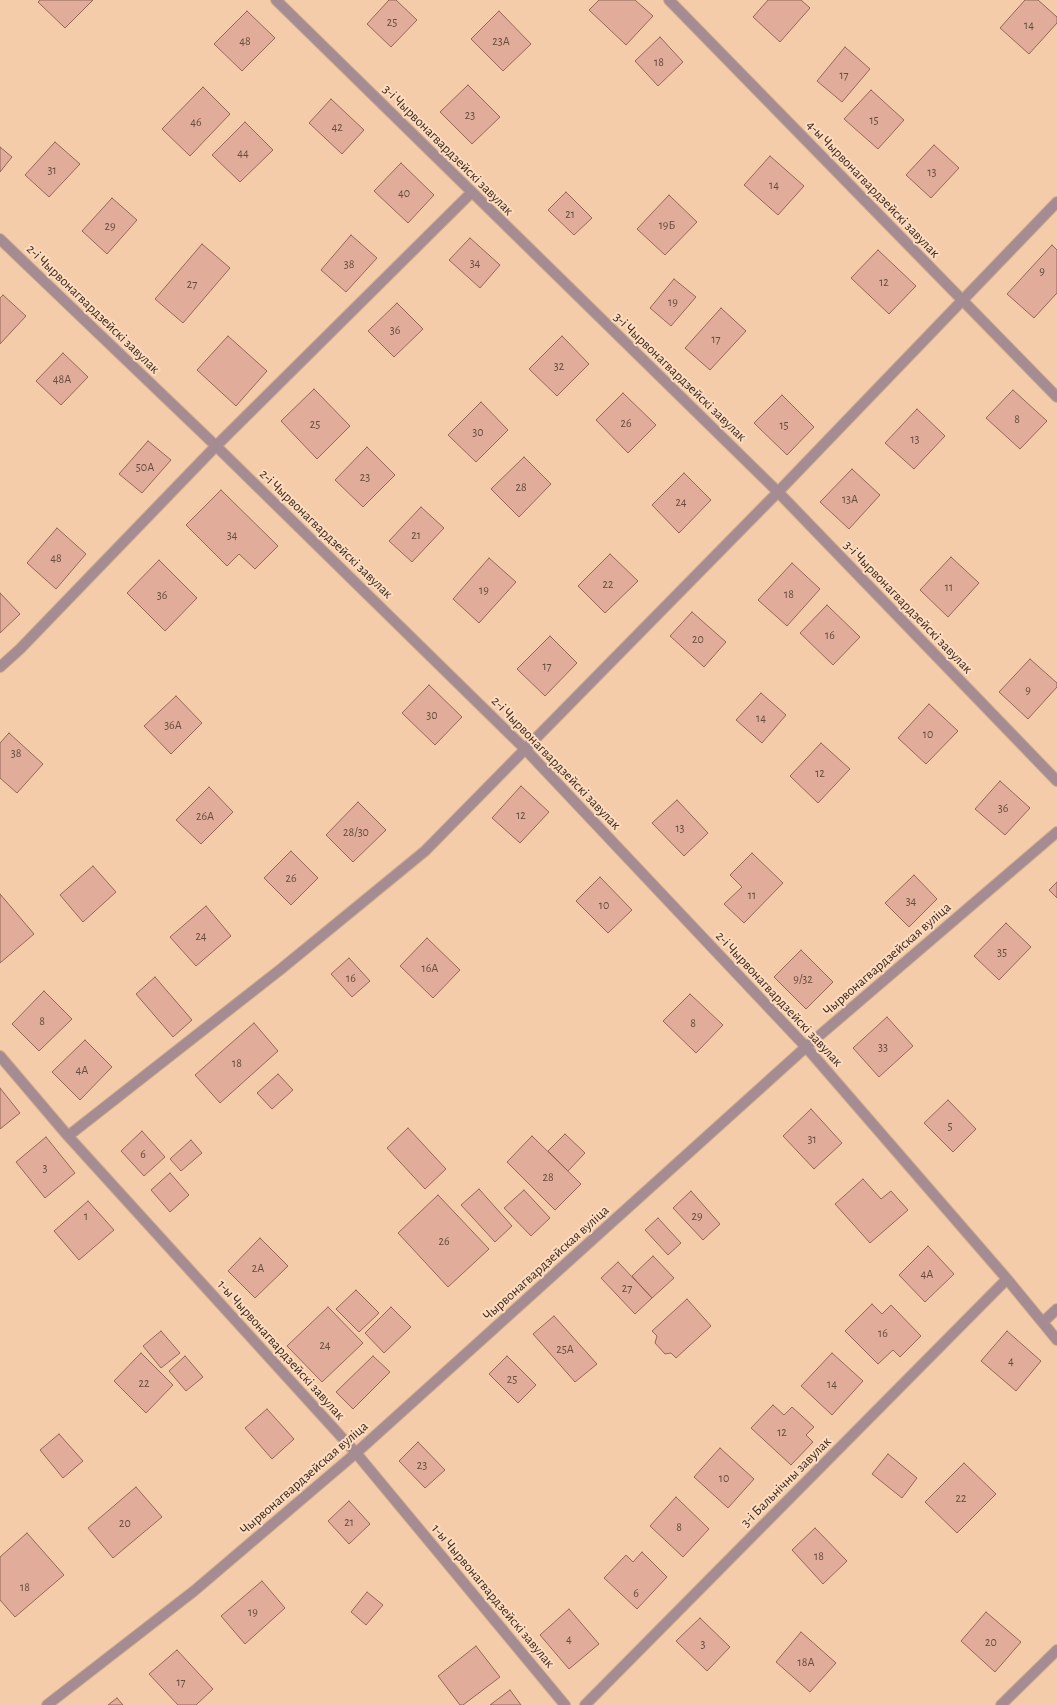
<!DOCTYPE html>
<meta charset="utf-8">
<style>
body{margin:0}
canvas{display:block;background:#f5cca9}
</style>
<canvas width="1057" height="1705"></canvas>
<script>
const context = document.querySelector('canvas').getContext('2d');
context.lineJoin = 'round';
function fillPath(path, color) { context.fillStyle = color; context.fill(path, 'evenodd'); }
const shape = rows => new Path2D(rows.map(r => 'M' + r).join(''));
function trace(path, color, width, dash) { context.strokeStyle = color; context.lineWidth = width; context.lineCap = dash ? 'butt' : 'round'; context.setLineDash(dash || []); context.stroke(path); }
function write(font, color, halo, rows, align = 'center') {
  context.font = font + ' "Alegreya Sans",sans-serif'; context.lineWidth = 4; context.setLineDash([]); context.textBaseline = 'middle'; context.strokeStyle = halo; context.fillStyle = color; for (const [text, x, y, turn = 0] of rows) {
    context.save(); context.translate(x, y); context.rotate((+turn || 0) * Math.PI / 180); context.textAlign = isNaN(turn) ? turn : align; if (halo) context.strokeText(text, 0, 0); context.fillText(text, 0, 0); context.restore();
  }
}
const building = shape([
 [40,0,93,0,65,28,38,2,40,0],
 [389,0,396,0,417,20,391,47,367,24,389,0],
 [599,0,635,0,653,16,626,45,589,10,599,0],
 [768,0,801,0,810,8,780,42,753,17,768,0],
 [1025,0,1038,0,1057,17,1057,23,1029,54,1000,28,1025,0],
 [247,11,275,38,242,71,214,44,247,11],
 [499,11,531,44,503,71,471,39,499,11],
 [660,37,683,62,658,86,635,61,660,37],
 [845,47,870,69,842,102,817,81,845,47],
 [468,85,500,117,472,144,440,112,468,85],
 [203,87,230,114,190,156,162,129,203,87],
 [871,90,904,120,878,149,844,119,871,90],
 [331,99,364,130,342,154,309,123,331,99],
 [245,122,273,150,240,182,212,155,245,122],
 [55,142,80,164,49,197,25,175,55,142],
 [934,145,959,168,931,198,906,175,934,145],
 [0,147,12,157,0,172,0,147],
 [770,156,804,186,778,215,744,185,770,156],
 [401,163,434,195,408,223,374,191,401,163],
 [566,192,592,218,574,235,548,210,566,192],
 [669,195,697,222,665,255,637,229,669,195],
 [112,198,137,220,107,254,82,231,112,198],
 [351,235,377,258,346,292,321,270,351,235],
 [470,238,500,265,480,288,449,260,470,238],
 [202,244,230,268,183,323,155,299,202,244],
 [1052,245,1057,250,1057,293,1034,318,1007,294,1052,245],
 [878,250,916,286,889,314,851,278,878,250],
 [674,279,696,297,671,326,650,308,674,279],
 [3,295,26,316,0,344,0,298,3,295],
 [397,303,423,329,394,357,368,331,397,303],
 [721,308,746,331,710,370,685,348,721,308],
 [228,336,267,371,236,406,197,370,228,336],
 [562,336,589,364,557,396,529,369,562,336],
 [63,353,88,377,61,405,36,381,63,353],
 [314,389,350,426,317,459,281,421,314,389],
 [1013,390,1047,421,1020,449,986,418,1013,390],
 [623,393,656,425,628,453,596,420,623,393],
 [782,395,814,427,787,455,754,423,782,395],
 [481,402,508,430,476,462,448,435,481,402],
 [917,409,945,436,914,469,885,443,917,409],
 [148,441,171,460,142,493,119,474,148,441],
 [367,447,395,475,363,507,335,480,367,447],
 [524,457,551,484,519,517,491,489,524,457],
 [852,469,880,495,849,529,820,502,852,469],
 [684,473,711,500,679,533,652,505,684,473],
 [221,490,278,546,255,569,239,554,227,566,186,525,221,490],
 [421,507,444,528,412,562,389,541,421,507],
 [57,528,86,554,56,589,27,563,57,528],
 [610,554,638,581,605,613,578,586,610,554],
 [951,557,979,583,948,617,920,590,951,557],
 [489,558,516,582,479,623,453,599,489,558],
 [159,560,197,598,165,631,127,593,159,560],
 [792,563,820,589,787,626,758,600,792,563],
 [0,593,20,614,0,633,0,593],
 [827,605,860,637,833,665,800,633,827,605],
 [692,612,726,642,704,667,670,636,692,612],
 [550,636,577,663,545,696,517,669,550,636],
 [1030,659,1057,683,1057,687,1028,719,999,692,1030,659],
 [429,685,462,717,435,745,402,713,429,685],
 [761,693,786,715,762,743,736,720,761,693],
 [176,696,202,723,171,754,144,726,176,696],
 [929,704,958,731,926,764,898,738,929,704],
 [9,733,43,764,17,793,0,778,0,743,9,733],
 [821,743,850,769,818,803,790,776,821,743],
 [1000,781,1030,808,1005,835,975,809,1000,781],
 [521,786,549,812,520,843,492,818,521,786],
 [209,787,233,812,201,844,176,820,209,787],
 [677,800,708,833,684,856,652,823,677,800],
 [358,802,386,830,353,862,326,835,358,802],
 [291,851,318,878,291,905,264,878,291,851],
 [752,853,783,883,744,923,724,904,742,887,730,875,752,853],
 [93,866,116,892,83,922,60,895,93,866],
 [914,875,937,899,909,927,885,903,914,875],
 [600,877,632,910,608,933,576,901,600,877],
 [1057,882,1057,898,1049,890,1057,882],
 [0,894,34,934,0,963,0,894],
 [206,906,231,936,196,966,170,937,206,906],
 [1006,923,1031,947,999,980,974,956,1006,923],
 [427,938,460,970,433,998,400,966,427,938],
 [801,950,833,982,806,1009,774,977,801,950],
 [349,958,370,981,352,997,331,974,349,958],
 [155,977,192,1020,173,1037,136,994,155,977],
 [44,991,72,1019,39,1051,12,1024,44,991],
 [690,994,723,1025,696,1053,663,1021,690,994],
 [887,1017,913,1046,879,1077,853,1048,887,1017],
 [254,1023,278,1051,220,1103,195,1075,254,1023],
 [85,1040,112,1067,80,1100,52,1072,85,1040],
 [278,1074,293,1090,272,1109,257,1093,278,1074],
 [0,1088,20,1113,0,1129,0,1088],
 [948,1100,976,1129,953,1152,924,1123,948,1100],
 [811,1109,842,1143,814,1169,783,1136,811,1109],
 [408,1128,446,1169,425,1189,387,1148,408,1128],
 [142,1131,165,1157,144,1176,121,1151,142,1131],
 [565,1134,585,1153,568,1171,548,1151,565,1134],
 [532,1136,581,1184,555,1210,507,1162,532,1136],
 [46,1137,75,1173,45,1198,16,1162,46,1137],
 [191,1140,202,1153,181,1171,170,1159,191,1140],
 [170,1173,189,1195,170,1212,151,1190,170,1173],
 [863,1179,881,1199,891,1191,908,1210,870,1243,835,1204,863,1179],
 [479,1189,512,1226,495,1242,461,1205,479,1189],
 [524,1190,550,1218,531,1236,504,1208,524,1190],
 [691,1191,720,1224,703,1240,673,1208,691,1191],
 [438,1195,489,1249,448,1287,398,1233,438,1195],
 [88,1201,114,1230,79,1260,54,1231,88,1201],
 [658,1218,681,1243,668,1255,645,1230,658,1218],
 [260,1238,288,1266,255,1298,228,1271,260,1238],
 [928,1246,954,1274,925,1302,899,1275,928,1246],
 [653,1256,674,1278,652,1298,632,1276,653,1256],
 [618,1262,652,1298,635,1314,601,1278,618,1262],
 [356,1290,379,1313,359,1332,336,1309,356,1290],
 [687,1299,711,1326,676,1358,671,1353,665,1354,655,1343,657,1336,652,1331,687,1299],
 [872,1304,882,1314,891,1305,921,1336,900,1357,893,1350,878,1364,845,1331,872,1304],
 [328,1307,363,1343,322,1382,287,1346,328,1307],
 [391,1307,411,1327,384,1353,365,1333,391,1307],
 [554,1316,597,1364,575,1382,533,1334,554,1316],
 [161,1331,180,1353,161,1368,143,1346,161,1331],
 [1007,1331,1041,1361,1016,1391,981,1361,1007,1331],
 [141,1353,173,1385,146,1413,114,1381,141,1353],
 [832,1353,863,1381,832,1415,801,1386,832,1353],
 [185,1356,203,1377,186,1391,169,1371,185,1356],
 [373,1356,390,1372,353,1409,336,1392,373,1356],
 [507,1356,536,1385,518,1403,489,1374,507,1356],
 [773,1405,784,1415,792,1407,814,1427,806,1435,813,1442,791,1465,751,1428,773,1405],
 [267,1409,294,1439,272,1459,245,1428,267,1409],
 [59,1434,83,1461,63,1478,40,1450,59,1434],
 [418,1442,445,1470,425,1488,399,1461,418,1442],
 [720,1448,754,1479,728,1508,694,1477,720,1448],
 [888,1454,917,1478,902,1498,872,1474,888,1454],
 [964,1463,996,1494,957,1533,925,1502,964,1463],
 [136,1487,162,1517,113,1558,88,1528,136,1487],
 [676,1497,709,1529,683,1557,650,1526,676,1497],
 [349,1501,370,1524,349,1544,328,1521,349,1501],
 [815,1528,847,1561,823,1584,792,1550,815,1528],
 [27,1533,64,1575,15,1617,0,1600,0,1557,27,1533],
 [642,1552,667,1577,637,1609,604,1578,626,1555,633,1562,642,1552],
 [262,1581,285,1608,245,1644,221,1616,262,1581],
 [367,1592,383,1605,366,1625,351,1612,367,1592],
 [569,1609,599,1644,569,1669,540,1635,569,1609],
 [986,1612,1021,1642,995,1672,961,1641,986,1612],
 [700,1618,730,1647,707,1671,676,1641,700,1618],
 [801,1632,836,1663,810,1692,776,1662,801,1632],
 [476,1646,500,1677,463,1705,460,1705,438,1676,476,1646],
 [177,1650,213,1689,196,1705,178,1705,149,1674,177,1650],
 [510,1690,521,1705,490,1705,510,1690],
 [117,1698,123,1705,108,1705,117,1698]
]);
const minor = shape([
 [276,0,778,492,1057,781],
 [669,0,1057,397],
 [0,239,216,446,524,748,806,1047,1007,1279,1057,1340],
 [0,667,20,649,216,446,471,193],
 [0,1056,68,1136,356,1453,565,1705],
 [68,1136,281,969,425,851,778,492,1057,202],
 [1043,1322,1057,1309],
 [47,1705,194,1591,356,1453,806,1047,1057,832],
 [585,1705,1007,1279],
 [1001,1705,1057,1650]
]);
const numberNames = [
 ["25",392,22],
 ["14",1029,25],
 ["48",245,41],
 ["23А",501,41],
 ["18",659,62],
 ["17",844,75],
 ["23",470,115],
 ["15",874,120],
 ["46",196,122],
 ["42",337,127],
 ["44",243,153],
 ["31",52,170],
 ["13",932,172],
 ["14",774,185],
 ["40",404,193],
 ["21",570,214],
 ["19Б",667,225],
 ["29",110,226],
 ["34",475,263],
 ["38",349,264],
 ["9",1042,271],
 ["12",884,282],
 ["27",192,284],
 ["19",673,302],
 ["36",395,330],
 ["17",716,339],
 ["32",559,366],
 ["48А",62,379],
 ["8",1017,419],
 ["26",626,423],
 ["25",315,424],
 ["15",784,425],
 ["30",478,432],
 ["13",915,439],
 ["50А",145,467],
 ["23",365,477],
 ["28",521,487],
 ["13А",850,499],
 ["24",681,502],
 ["34",232,535],
 ["21",416,535],
 ["48",56,558],
 ["22",608,584],
 ["11",949,587],
 ["19",484,590],
 ["18",789,594],
 ["36",162,595],
 ["16",830,635],
 ["20",698,639],
 ["17",547,666],
 ["9",1028,690],
 ["30",432,715],
 ["14",761,718],
 ["36А",173,725],
 ["10",928,734],
 ["38",16,753],
 ["12",820,773],
 ["36",1003,808],
 ["12",521,815],
 ["26А",205,816],
 ["13",680,828],
 ["28/30",356,832],
 ["26",291,878],
 ["11",752,895],
 ["34",911,901],
 ["10",604,905],
 ["24",201,936],
 ["35",1002,952],
 ["16А",430,968],
 ["16",351,978],
 ["9/32",803,979],
 ["8",42,1021],
 ["8",693,1023],
 ["33",883,1047],
 ["18",237,1063],
 ["4А",82,1070],
 ["5",950,1126],
 ["31",812,1139],
 ["6",143,1154],
 ["3",45,1168],
 ["28",548,1177],
 ["1",86,1216],
 ["29",697,1216],
 ["26",444,1241],
 ["2А",258,1268],
 ["4А",927,1274],
 ["27",627,1288],
 ["16",883,1333],
 ["24",325,1345],
 ["25А",565,1349],
 ["4",1011,1361],
 ["25",512,1379],
 ["22",144,1383],
 ["14",832,1384],
 ["12",782,1432],
 ["23",422,1465],
 ["10",724,1478],
 ["22",961,1498],
 ["21",349,1522],
 ["20",125,1523],
 ["8",679,1527],
 ["18",819,1556],
 ["18",25,1587],
 ["6",636,1593],
 ["19",253,1612],
 ["4",569,1639],
 ["20",991,1642],
 ["3",703,1644],
 ["18А",806,1662],
 ["17",181,1682]
];
const streetNames = [
 ["3-і Чырвонагвардзейскі завулак",448,150,45],
 ["4-ы Чырвонагвардзейскі завулак",873,189,46],
 ["2-і Чырвонагвардзейскі завулак",93,309,44],
 ["3-і Чырвонагвардзейскі завулак",680,377,44],
 ["2-і Чырвонагвардзейскі завулак",326,534,44],
 ["3-і Чырвонагвардзейскі завулак",908,607,46],
 ["2-і Чырвонагвардзейскі завулак",556,763,46],
 ["Чырвонагвардзейская вуліца",887,959,-41],
 ["2-і Чырвонагвардзейскі завулак",779,999,47],
 ["Чырвонагвардзейская вуліца",546,1263,-42],
 ["1-ы Чырвонагвардзейскі завулак",281,1350,48],
 ["Чырвонагвардзейская вуліца",304,1478,-41],
 ["3-і Бальнічны завулак",786,1482,-45],
 ["1-ы Чырвонагвардзейскі завулак",493,1596,50]
];
fillPath(building, '#e1ad9a');
trace(building, '#956755', 1);
trace(minor, '#d0ac8d', 12);
trace(minor, '#a48c92', 10);
write('12px', '#644c3c', null, numberNames);
write('14px', '#3b2b1d', '#fddbbf', streetNames);
</script>
